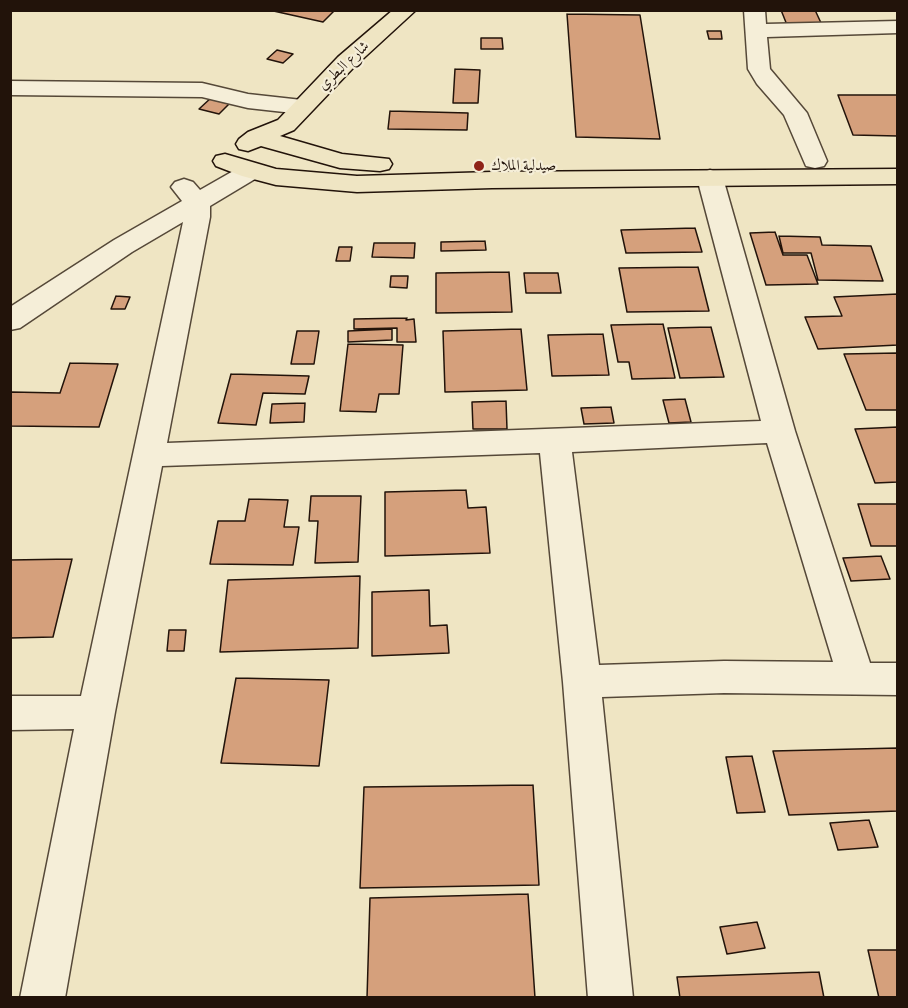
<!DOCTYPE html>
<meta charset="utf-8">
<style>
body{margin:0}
#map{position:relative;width:908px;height:1008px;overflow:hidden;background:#efe5c3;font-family:"IM FELL Great Primer",serif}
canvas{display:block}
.frame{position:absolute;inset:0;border:12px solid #22130a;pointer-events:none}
</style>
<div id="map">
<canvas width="908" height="1008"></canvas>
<div class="frame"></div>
</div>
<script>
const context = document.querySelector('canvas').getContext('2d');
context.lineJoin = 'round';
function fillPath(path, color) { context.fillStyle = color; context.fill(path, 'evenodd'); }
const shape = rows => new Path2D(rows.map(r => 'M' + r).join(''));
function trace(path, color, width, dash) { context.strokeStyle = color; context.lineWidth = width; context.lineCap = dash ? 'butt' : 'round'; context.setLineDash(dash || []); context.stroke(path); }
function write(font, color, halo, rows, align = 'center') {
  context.font = font + ' "IM FELL Great Primer",Amiri,serif'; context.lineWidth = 4.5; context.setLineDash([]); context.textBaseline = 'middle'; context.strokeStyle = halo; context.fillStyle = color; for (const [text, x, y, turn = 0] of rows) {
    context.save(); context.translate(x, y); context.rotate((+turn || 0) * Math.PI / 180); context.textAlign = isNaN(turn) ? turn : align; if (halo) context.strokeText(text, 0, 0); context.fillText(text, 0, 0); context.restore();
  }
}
const building = shape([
 [269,10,335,10,323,22,269,10],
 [781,10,815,10,822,25,787,25,781,10],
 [567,14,640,15,660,139,576,137,567,14],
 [707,31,721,31,722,39,709,39,707,31],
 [481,38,502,38,503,49,481,49,481,38],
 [277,50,293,54,283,63,267,59,277,50],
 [455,69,480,70,478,103,453,103,455,69],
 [838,95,898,95,898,136,853,135,838,95],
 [212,97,231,102,219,114,199,109,212,97],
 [390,111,468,113,467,130,388,129,390,111],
 [695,228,702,252,626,253,621,230,695,228],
 [775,232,783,255,807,255,818,284,766,285,750,233,775,232],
 [779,236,820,237,822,245,871,246,883,281,818,280,811,253,783,253,779,236],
 [485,241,486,250,441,251,441,242,485,241],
 [374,243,415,243,414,258,372,257,374,243],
 [339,247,352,247,350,261,336,261,339,247],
 [698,267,709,311,627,312,619,268,698,267],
 [509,272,512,312,436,313,436,273,509,272],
 [524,273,558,273,561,293,526,293,524,273],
 [391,276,408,276,407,288,390,287,391,276],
 [898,294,898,345,818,349,805,317,842,316,834,297,898,294],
 [116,296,130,297,125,309,111,309,116,296],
 [407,318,406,320,414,319,416,342,397,342,397,328,354,329,354,319,407,318],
 [663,324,675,378,632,379,629,362,618,362,611,325,663,324],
 [711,327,724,377,680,378,668,328,711,327],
 [392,329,392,340,348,342,348,331,392,329],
 [521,329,527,390,445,392,443,331,521,329],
 [297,331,319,331,314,364,291,364,297,331],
 [603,334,609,375,552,376,548,335,603,334],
 [348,344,403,345,399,394,379,394,376,412,340,411,348,344],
 [898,353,898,410,866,410,844,354,898,353],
 [70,363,118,364,99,427,10,426,11,392,60,393,70,363],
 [231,374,309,376,305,394,263,393,256,425,218,423,231,374],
 [685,399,691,422,669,423,663,400,685,399],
 [506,401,507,429,473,429,472,402,506,401],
 [305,403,304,422,270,423,272,404,305,403],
 [611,407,614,423,584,424,581,408,611,407],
 [898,427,898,482,875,483,855,429,898,427],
 [466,490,468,508,486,507,490,553,385,556,385,492,466,490],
 [311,496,361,496,358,562,315,563,318,521,309,521,311,496],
 [249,499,288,500,284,527,299,527,293,565,210,564,218,521,245,521,249,499],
 [858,504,898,504,898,546,871,546,858,504],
 [881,556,890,579,851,581,843,558,881,556],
 [72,559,53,637,10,638,10,560,72,559],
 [360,576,358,648,220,652,228,580,360,576],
 [429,590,430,626,447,625,449,653,372,656,372,592,429,590],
 [169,630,186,630,184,651,167,651,169,630],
 [236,678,329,680,319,766,221,763,236,678],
 [898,748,898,811,789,815,773,751,898,748],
 [752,756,765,812,737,813,726,757,752,756],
 [533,785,539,885,360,888,364,787,533,785],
 [869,820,878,847,838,850,830,823,869,820],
 [528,894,535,998,367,998,370,898,528,894],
 [757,922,765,948,727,954,720,927,757,922],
 [868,950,898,950,898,998,879,998,868,950],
 [819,972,824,998,680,998,677,977,819,972]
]);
const minor = shape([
 [744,10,765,10,766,24,898,21,898,33,767,37,770,69,807,113,827,161,824,166,815,168,806,166,784,115,757,84,748,69,744,10],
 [10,81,202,83,248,94,302,100,310,102,314,107,310,112,302,114,248,108,202,97,10,95,10,81],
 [251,164,260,166,263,171,260,176,210,206,210,217,167,443,761,421,697,178,701,173,710,170,719,173,723,178,795,431,870,663,898,663,898,695,724,693,602,697,633,998,588,998,563,682,540,453,162,466,115,712,65,998,20,998,74,729,10,730,10,696,81,696,183,222,132,252,20,328,10,330,10,307,114,240,182,201,171,187,175,182,184,179,193,182,200,190,242,166,251,164],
 [767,443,833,662,724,661,599,665,572,452,767,443]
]);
const major = shape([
 [393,10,416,10,354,67,294,130,280,136,342,154,389,159,392,164,389,169,380,171,340,168,261,146,248,151,239,149,236,144,239,139,248,132,278,120,338,57,393,10],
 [225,154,276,169,357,176,492,172,898,169,898,184,492,188,357,192,276,185,242,176,216,166,213,161,216,156,225,154]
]);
const markers = [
 [479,166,6,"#8f2418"]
];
const farStreetnames = [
 ["شارع البطري",344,66,-43]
];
const farPoinames = [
 ["صيدلية الملاك",491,166]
];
fillPath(building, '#d5a07c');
trace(building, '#22130a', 1.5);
trace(minor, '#554838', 3);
trace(major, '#22130a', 3);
fillPath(minor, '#f5eed8');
fillPath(major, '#efe5c3');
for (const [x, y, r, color] of markers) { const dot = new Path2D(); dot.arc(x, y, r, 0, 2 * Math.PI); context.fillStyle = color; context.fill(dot); trace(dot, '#f5eed8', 2); }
write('15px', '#22130a', '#f5eed8', farStreetnames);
write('15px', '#22130a', '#f5eed8', farPoinames, 'left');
</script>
